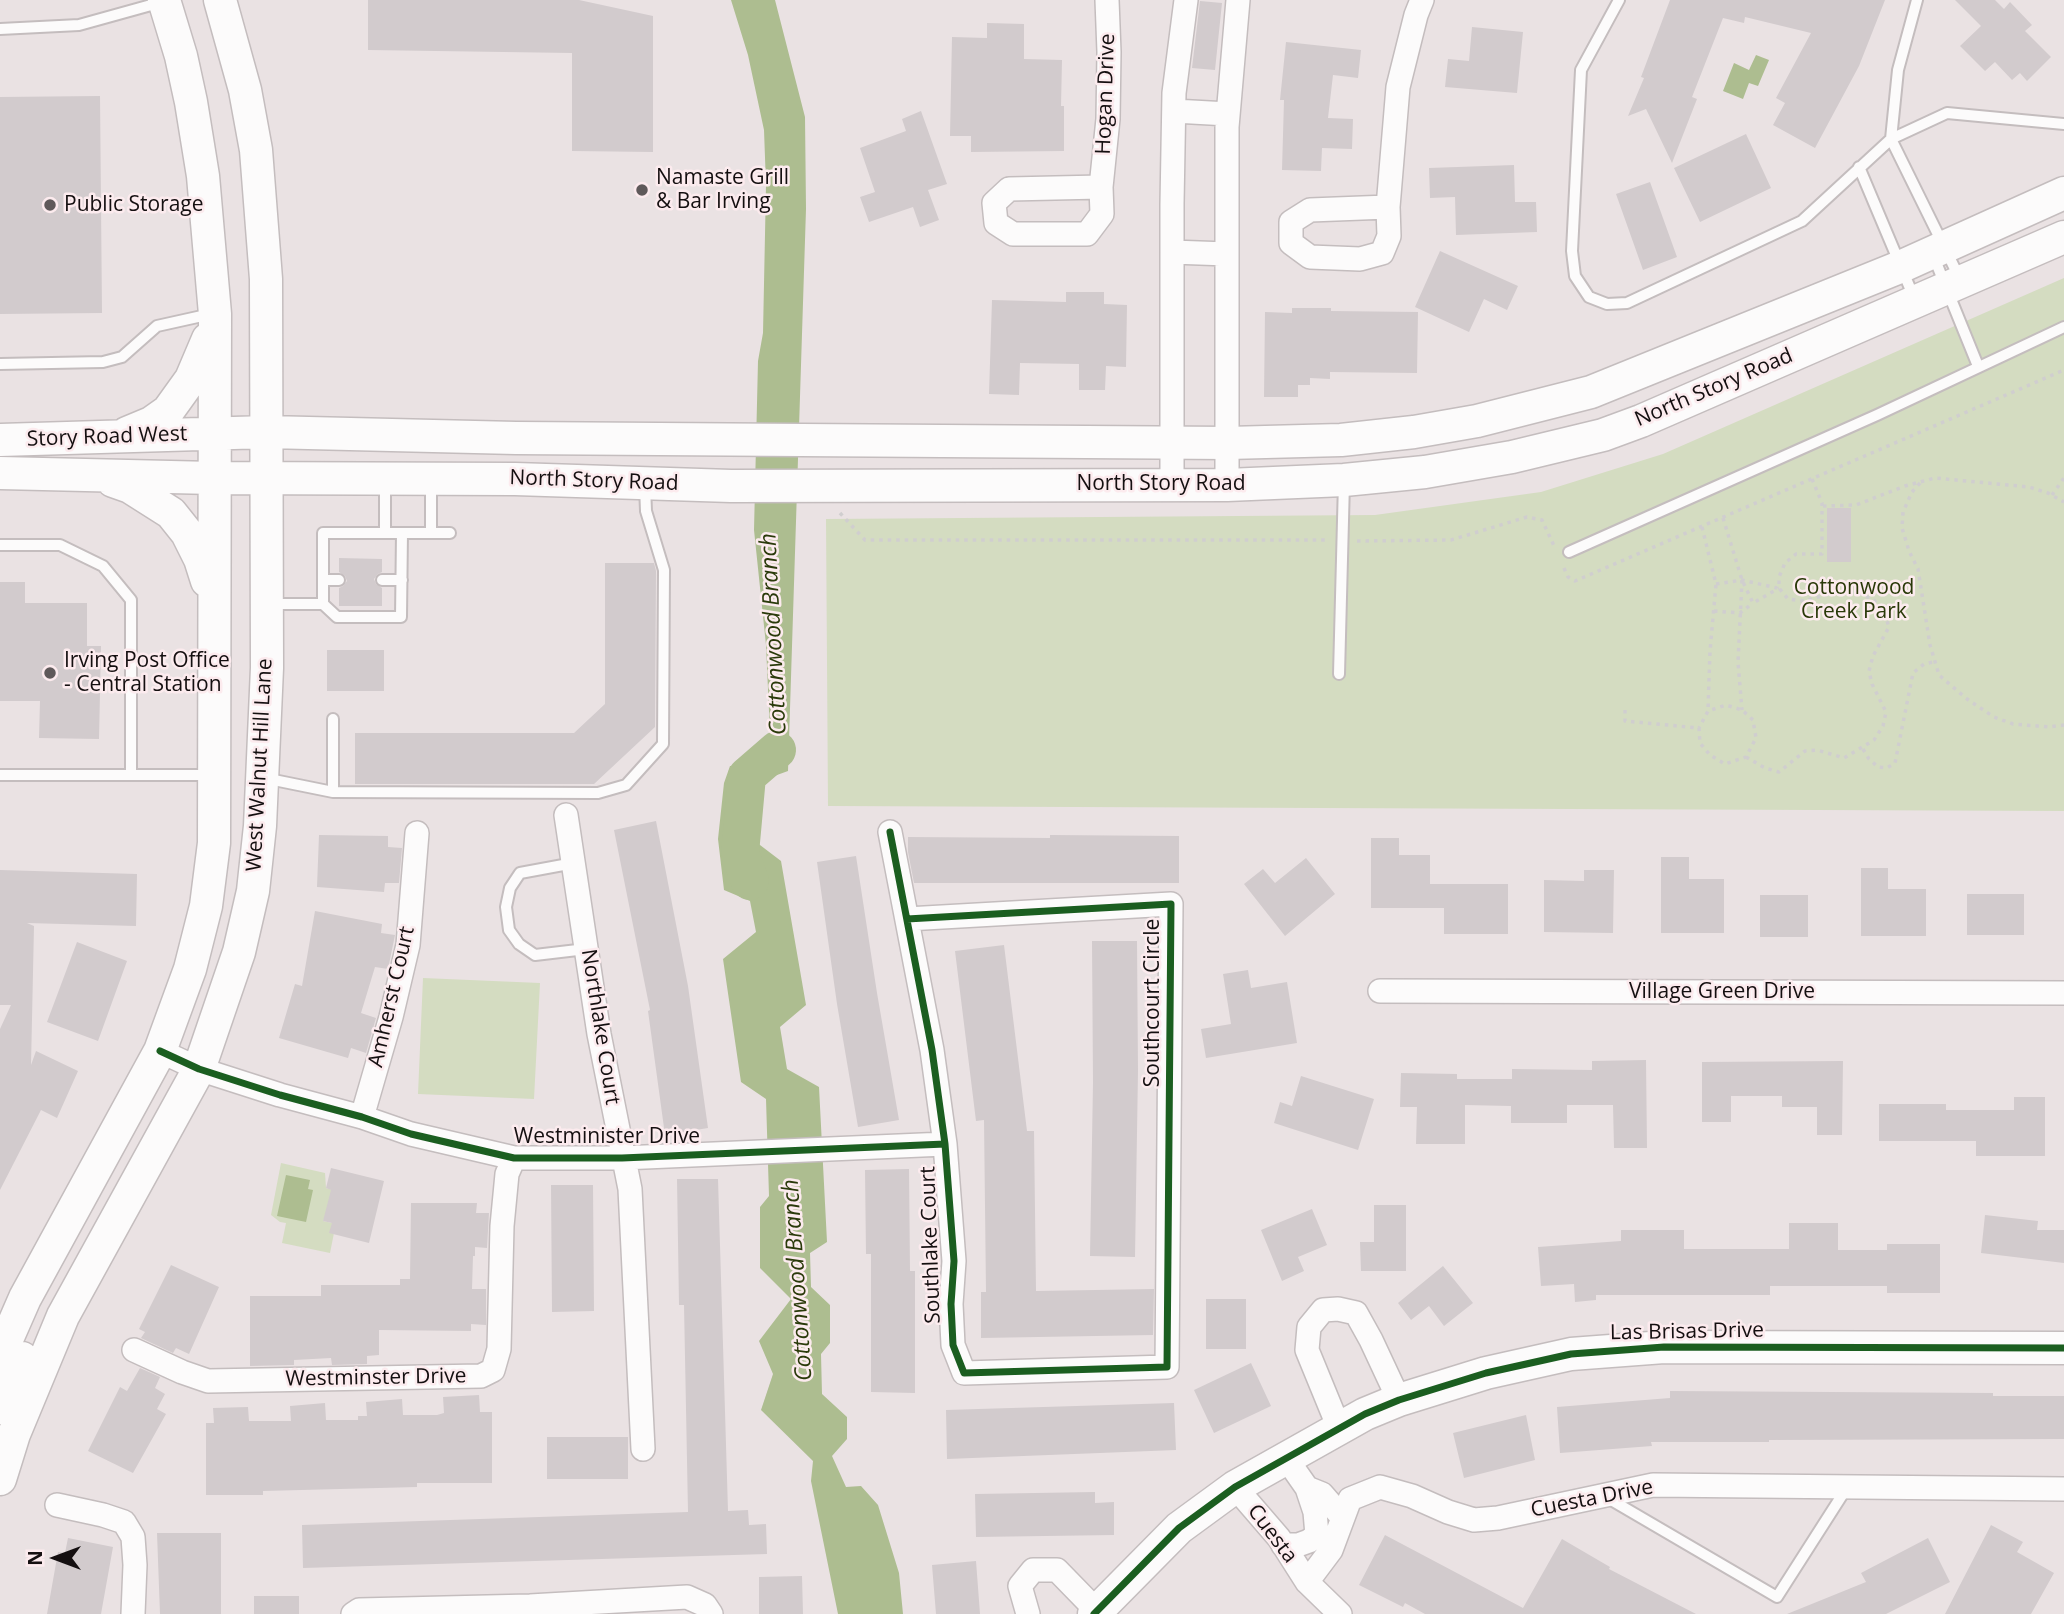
<!DOCTYPE html>
<style>
body{margin:0}
#map{position:relative;width:2064px;height:1614px;overflow:hidden;background:#eae2e3;font-family:"Open Sans",sans-serif}
canvas{display:block}
.north{position:absolute;left:21px;top:1523px;width:70px;height:70px;-webkit-text-stroke:5px #fcebee;paint-order:stroke;rotate:270deg;font-size:19px;font-weight:700;line-height:28px;text-align:center;color:#140f10}
.north::after{content:'';display:block;margin:auto;width:24px;height:32px;background:#140f10;clip-path:polygon(50% 0,100% 100%,50% 72%,0 100%)}
</style>
<div id="map">
<canvas width="2064" height="1614"></canvas>
<div class="north">N</div>
</div>
<script>
const context = document.querySelector('canvas').getContext('2d');
context.lineJoin = 'round';
function fillPath(path, color) { context.fillStyle = color; context.fill(path, 'evenodd'); }
const shape = rows => new Path2D(rows.map(r => 'M' + r).join(''));
function trace(path, color, width, dash) { context.strokeStyle = color; context.lineWidth = width; context.lineCap = dash ? 'butt' : 'round'; context.setLineDash(dash || []); context.stroke(path); }
function write(font, color, halo, rows, align = 'center') {
  context.font = font + ' "Open Sans",sans-serif'; context.lineWidth = 5; context.setLineDash([]); context.textBaseline = 'middle'; context.strokeStyle = halo; context.fillStyle = color; for (const [text, x, y, turn = 0] of rows) {
    context.save(); context.translate(x, y); context.rotate((+turn || 0) * Math.PI / 180); context.textAlign = isNaN(turn) ? turn : align; if (halo) context.strokeText(text, 0, 0); context.fillText(text, 0, 0); context.restore();
  }
}
const green = shape([
 [2064,278,2064,811,828,806,826,519,1375,515,1541,492,1663,454],
 [423,978,540,983,534,1099,418,1094],
 [281,1163,325,1173,326,1188,340,1192,323,1221,332,1223,334,1233,330,1253,282,1243,286,1223,280,1222,271,1215]
]);
const water = shape([
 [731,0,775,0,805,117,806,209,788,771,755,783,731,800,739,829,781,861,806,1005,780,1027,787,1069,819,1087,827,1242,810,1253,811,1287,830,1305,830,1343,821,1354,822,1394,847,1417,847,1439,832,1456,846,1487,861,1486,878,1505,899,1573,903,1614,838,1614,811,1481,813,1461,761,1410,773,1374,759,1341,791,1299,760,1268,760,1207,769,1196,766,1099,741,1082,723,959,756,932,750,901,724,890,718,839,724,783,730,766,753,765,766,752,770,733,766,645,754,530,758,361,763,333,766,185,764,130,748,55],
 [1756,55,1769,60,1758,86,1749,83,1743,99,1723,91,1734,63,1749,70],
 [286,1175,310,1180,308,1189,313,1190,306,1222,277,1216]
]);
const river = shape([
 [750,881,740,853,747,776,777,750]
]);
const building = shape([
 [368,0,579,0,653,16,653,152,572,151,572,53,368,50],
 [1670,0,1885,0,1859,66,1815,148,1773,125,1785,103,1776,98,1811,33,1745,17,1744,23,1723,18,1692,97,1697,99,1672,163,1646,109,1628,116,1644,78,1641,77],
 [1955,0,1995,0,2004,9,2010,2,2032,25,2025,31,2051,57,2027,81,2020,73,2012,80,1995,62,1985,71,1960,46,1981,26],
 [1200,1,1222,3,1215,70,1192,68],
 [987,23,1024,24,1024,59,1062,60,1061,106,1064,106,1064,151,971,152,971,136,950,136,952,37,987,38],
 [1472,27,1523,32,1517,93,1445,87,1448,59,1469,61],
 [1286,42,1361,50,1358,78,1333,75,1328,118,1353,119,1352,149,1322,148,1321,171,1282,170,1284,100,1280,100],
 [100,96,102,313,0,314,0,97],
 [921,111,947,184,928,190,939,220,920,227,913,207,869,222,860,197,875,192,860,148,906,131,902,119],
 [1746,134,1771,188,1700,222,1674,168],
 [1514,165,1515,202,1536,202,1537,232,1456,235,1455,197,1430,198,1429,168],
 [1650,182,1677,257,1643,270,1616,194],
 [1440,251,1518,286,1507,310,1484,299,1469,332,1415,307],
 [1066,292,1104,292,1104,304,1127,305,1126,367,1106,366,1105,390,1079,390,1079,364,1020,363,1019,395,989,394,992,300,1066,302],
 [1292,308,1331,308,1331,311,1418,312,1417,373,1330,372,1330,379,1310,378,1310,385,1298,385,1298,397,1264,397,1265,312,1292,313],
 [1827,508,1851,508,1851,562,1827,562],
 [339,558,382,559,382,572,378,574,374,579,376,584,382,588,382,606,339,606,339,588,343,586,347,581,345,576,339,572],
 [605,563,654,563,656,571,655,727,594,784,355,784,355,733,574,733,605,704],
 [0,582,25,582,25,603,87,603,87,646,101,646,99,739,39,738,40,701,0,701],
 [327,650,384,650,384,691,327,691],
 [656,821,688,986,708,1128,665,1135,648,1011,650,1010,614,830],
 [319,835,388,836,388,847,402,848,399,883,385,883,384,892,317,887],
 [1050,835,1179,836,1179,883,914,883,908,852,908,837,1050,838],
 [1371,838,1399,838,1399,855,1430,855,1430,884,1508,884,1508,934,1444,934,1444,908,1371,908],
 [856,856,877,993,899,1120,858,1127,837,1004,817,862],
 [1661,857,1689,857,1689,879,1724,879,1724,933,1661,933],
 [1306,858,1335,894,1285,936,1244,884,1263,869,1275,883],
 [1861,868,1888,868,1888,889,1926,889,1926,936,1861,936],
 [0,870,137,874,136,926,27,923,34,926,31,1065,36,1051,78,1071,57,1118,41,1110,0,1190,0,1029,11,1005,0,1005],
 [1584,870,1614,870,1613,933,1544,932,1544,880,1584,881],
 [1967,894,2024,894,2024,935,1967,935],
 [1760,895,1808,895,1808,937,1760,937],
 [315,911,382,924,381,933,395,935,388,969,375,967,361,1013,376,1018,366,1053,351,1048,348,1058,279,1038,295,984,302,986],
 [1092,941,1137,941,1138,1071,1135,1257,1090,1256,1093,1083],
 [77,942,127,961,98,1041,47,1022],
 [1004,945,1027,1131,1034,1131,1036,1291,1154,1289,1153,1335,981,1338,981,1292,986,1292,984,1120,976,1121,955,951],
 [1248,970,1251,988,1287,982,1297,1043,1206,1058,1201,1029,1231,1024,1223,974],
 [1646,1060,1647,1148,1614,1148,1613,1105,1567,1105,1567,1123,1511,1123,1511,1106,1465,1105,1465,1144,1416,1144,1417,1107,1400,1107,1401,1073,1457,1074,1457,1079,1512,1079,1512,1069,1592,1070,1592,1061],
 [1843,1061,1842,1135,1817,1135,1817,1107,1782,1107,1782,1096,1731,1096,1731,1122,1702,1122,1702,1062],
 [1301,1076,1374,1099,1358,1150,1274,1123,1280,1102,1292,1106],
 [2014,1097,2045,1097,2045,1156,1976,1156,1976,1141,1879,1141,1879,1104,1946,1104,1946,1110,2014,1110],
 [331,1168,384,1181,369,1243,329,1233,332,1223,323,1221,331,1190,326,1188],
 [909,1169,910,1271,915,1271,915,1393,871,1392,871,1254,866,1254,865,1170],
 [677,1179,718,1179,728,1511,748,1510,749,1525,766,1524,767,1554,303,1568,302,1525,688,1512,684,1305,679,1305],
 [551,1185,593,1185,594,1311,552,1312],
 [411,1203,477,1203,476,1213,489,1213,487,1248,475,1247,475,1256,473,1256,472,1289,486,1289,486,1325,471,1324,471,1331,379,1330,379,1355,367,1356,367,1364,332,1365,331,1358,294,1360,294,1365,250,1366,250,1296,321,1296,321,1285,400,1285,400,1279,410,1279],
 [1374,1205,1406,1205,1406,1271,1361,1271,1360,1242,1374,1242],
 [1312,1209,1327,1245,1298,1257,1304,1271,1282,1281,1261,1230],
 [1985,1215,2038,1221,2037,1230,2064,1230,2064,1263,1981,1253],
 [1789,1223,1838,1223,1838,1250,1887,1250,1887,1244,1940,1244,1940,1293,1887,1293,1887,1286,1770,1286,1770,1295,1596,1295,1596,1300,1575,1302,1574,1284,1541,1286,1538,1247,1621,1241,1621,1230,1684,1230,1684,1249,1789,1249],
 [171,1265,219,1287,189,1354,176,1348,173,1353,141,1338,145,1332,139,1329],
 [1443,1266,1473,1303,1444,1326,1429,1306,1411,1320,1398,1303],
 [1206,1299,1246,1299,1246,1349,1206,1349],
 [1251,1363,1271,1406,1214,1433,1194,1390],
 [140,1368,160,1377,155,1388,165,1394,157,1409,166,1414,133,1473,88,1451,120,1387,127,1391],
 [1670,1391,1993,1393,1993,1396,2064,1396,2064,1439,1769,1440,1769,1442,1651,1442,1652,1446,1560,1453,1557,1407,1670,1398],
 [479,1395,480,1412,492,1412,492,1483,417,1483,417,1487,263,1491,263,1495,206,1495,206,1423,214,1423,213,1408,248,1407,249,1421,291,1421,290,1406,325,1403,326,1420,358,1420,358,1416,367,1416,366,1402,402,1399,403,1415,437,1415,444,1413,443,1397],
 [1174,1403,1176,1450,947,1459,946,1410],
 [1526,1415,1535,1460,1464,1478,1453,1433],
 [547,1437,628,1437,628,1479,547,1479],
 [1095,1492,1095,1503,1114,1502,1114,1535,976,1537,975,1494],
 [1991,1525,2023,1542,2017,1552,2054,1573,2031,1614,1945,1614],
 [157,1533,221,1533,221,1614,160,1614],
 [1385,1535,1523,1608,1562,1539,1610,1567,1609,1569,1696,1614,1425,1614,1405,1603,1403,1607,1359,1585],
 [68,1538,113,1547,101,1614,47,1614,58,1552,65,1553],
 [1928,1538,1950,1582,1886,1614,1787,1614,1866,1582,1861,1573],
 [976,1561,980,1614,936,1614,932,1565],
 [802,1576,803,1614,759,1614,759,1577],
 [254,1596,299,1596,299,1614,254,1614]
]);
const path = shape([
 [1920,483,1912,492,1903,512,1902,528,1909,551,1918,569,1930,645,1939,675,1967,699,1994,717,2013,724,2049,727,2064,725],
 [2052,495,2064,478],
 [1823,506,1856,505,1905,486,1935,478,2029,487,2048,493,2064,502],
 [840,513,865,540,1328,540],
 [1723,518,1742,580,1753,603,1779,588],
 [1702,527,1716,584,1710,651,1708,711],
 [1357,541,1451,540,1527,517,1542,520,1555,548],
 [1564,568,1568,577,1575,581,2064,370],
 [1742,580,1738,662,1742,710],
 [1716,584,1742,580,1777,588],
 [1714,611,1740,613,1753,603],
 [1625,710,1625,721,1699,728,1700,743,1710,755,1725,764,1746,757,1756,738,1753,720,1742,710,1726,705,1708,711,1699,728],
 [1863,749,1869,759,1878,767,1887,768,1895,763,1913,673,1924,664,1933,662],
 [1746,757,1765,768,1779,772,1805,751,1817,750,1844,758,1874,740,1883,726,1886,712,1872,684,1869,671,1873,656,1889,627,1884,612,1874,600,1856,592,1836,592,1804,601,1788,599,1779,588,1779,577,1785,563,1796,554,1822,554,1822,503,1812,479]
]);
const lane = shape([
 [1619,0,1581,70,1572,251,1575,276,1589,297,1607,304,1627,303,1802,221,1891,139,1947,113,2064,124],
 [1917,0,1898,70,1891,139,1960,279],
 [0,29,79,25,162,2],
 [1859,167,1915,300],
 [1933,255,1978,366],
 [0,364,103,362,122,357,157,326,211,314],
 [385,480,385,533],
 [431,533,431,483],
 [0,545,60,545,103,566,131,600,131,775],
 [1569,552,1877,415,2064,327],
 [323,580,339,580],
 [382,580,402,580],
 [270,604,323,604,337,617,401,617,402,533,450,533],
 [323,604,323,533,402,533],
 [1339,674,1344,482],
 [333,719,333,792],
 [0,775,211,775],
 [264,778,333,792,598,793,626,785,663,744,664,570,646,511,645,486],
 [574,863,520,873,510,888,506,907,509,930,519,944,535,955,586,949],
 [1606,1497,1777,1597,1846,1489]
]);
const street = shape([
 [1174,111,1228,114],
 [1101,187,1009,189,994,203,996,223,1013,234,1087,234,1102,214,1101,187,1108,119,1109,52,1107,0],
 [1388,207,1310,210,1291,222,1291,243,1310,257,1360,259,1382,253,1389,236,1388,207,1398,87,1416,15,1422,0],
 [1172,252,1227,254],
 [1172,484,1172,204,1174,93,1186,0],
 [1227,485,1227,127,1238,0],
 [566,815,599,1034,630,1189,643,1449],
 [890,832,932,1050,945,1144,954,1261,951,1304,953,1345,964,1373,1167,1367,1171,904,907,919],
 [1380,991,2064,993],
 [160,1051,199,1069,280,1095,362,1117,411,1134,514,1158,622,1158,945,1144],
 [362,1117,391,1017,408,945,417,833],
 [134,1350,182,1372,208,1381,481,1376,493,1370,499,1349,502,1226,507,1174,514,1158],
 [1339,1428,1307,1350,1309,1327,1323,1310,1338,1309,1356,1313,1371,1340,1399,1400],
 [1286,1458,1307,1488,1322,1494,1342,1517],
 [1235,1487,1279,1538,1307,1582,1340,1614],
 [57,1505,103,1515,124,1522,133,1537,135,1565,133,1614],
 [1283,1545,1298,1545,1309,1541,1317,1535,1315,1512,1307,1488],
 [1307,1582,1331,1550,1350,1499,1380,1487,1412,1496,1448,1512,1474,1520,1498,1518,1653,1485,2064,1489],
 [353,1614,359,1610,530,1606,687,1597,705,1605,711,1614],
 [1028,1614,1020,1586,1033,1570,1057,1570,1097,1611]
]);
const secondary = shape([
 [127,433,151,423,168,411,191,379,208,339],
 [0,440,267,432,516,438,1228,443,1341,440,1414,432,1477,421,1591,392,1900,267,2064,193],
 [0,473,213,478,515,479,731,486,1227,485,1344,480,1425,472,1512,457,1603,435,1641,421,2064,237],
 [113,481,130,487,171,513,187,533,200,559,207,581],
 [0,1355,25,1298,160,1051,190,969,206,906,214,843,215,314,203,176,191,102,181,56,164,0],
 [0,1408,22,1358],
 [0,1479,14,1434,63,1316,199,1069,239,952,253,891,260,826,267,668,266,279,256,150,245,90,220,0],
 [1094,1614,1179,1528,1235,1487,1365,1414,1399,1400,1486,1373,1571,1354,1664,1347,2064,1348]
]);
const cycleway = shape([
 [890,832,932,1050,945,1144,954,1261,951,1304,953,1345,964,1373,1167,1367,1171,904,907,919],
 [160,1051,199,1069,280,1095,362,1117,411,1134,514,1158,622,1158,945,1144],
 [1094,1614,1179,1528,1235,1487,1365,1414,1399,1400,1486,1373,1571,1354,1664,1347,2064,1348]
]);
const markers = [
 [642,190,7,"#5f595a"],
 [50,205,7,"#5f595a"],
 [50,673,7,"#5f595a"]
];
const streetNames = [
 ["Hogan Drive",1106,94,-88],
 ["North Story Road",1714,388,-23],
 ["Story Road West",107,437,-2],
 ["North Story Road",594,481,2],
 ["North Story Road",1161,484],
 ["West Walnut Hill Lane",260,765,-87],
 ["Village Green Drive",1722,992],
 ["Amherst Court",392,997,-77],
 ["Southcourt Circle",1153,1003,-90],
 ["Northlake Court",600,1027,81],
 ["Westminister Drive",607,1137],
 ["Southlake Court",931,1245,-92],
 ["Las Brisas Drive",1687,1332,-1],
 ["Westminster Drive",376,1378,-1],
 ["Cuesta Drive",1592,1499,-11],
 ["Cuesta",1272,1534,53]
];
const poiNames = [
 ["Namaste Grill",656,178],
 ["& Bar Irving",656,202],
 ["Public Storage",64,205],
 ["Irving Post Office",64,661],
 ["- Central Station",64,685]
];
const parkNames = [
 ["Cottonwood",1854,588],
 ["Creek Park",1854,612]
];
const waterNames = [
 ["Cottonwood Branch",774,634,-93],
 ["Cottonwood Branch",798,1280,-94]
];
fillPath(green, '#d4dcc1');
fillPath(water, '#adbd90');
trace(river, '#adbd90', 38);
fillPath(building, '#d2cbcd');
trace(lane, '#c4bdbe', 14);
trace(street, '#c4bdbe', 26);
trace(secondary, '#c4bdbe', 35);
trace(path, '#d0cecf', 3.5, [3.5, 5]);
trace(lane, '#fcfbfb', 10);
trace(street, '#fcfbfb', 23);
trace(secondary, '#fcfbfb', 32);
trace(cycleway, '#1b5e20', 7);
for (const [x, y, r, color] of markers) { const dot = new Path2D(); dot.arc(x, y, r, 0, 2 * Math.PI); context.fillStyle = color; context.fill(dot); trace(dot, '#fcebee', 2.5); }
write('21px', '#140f10', '#fcebee', streetNames);
write('21px', '#140f10', '#fcebee', poiNames, 'left');
write('21px', '#293908', '#fcebee', parkNames);
write('italic 23px', '#2a3a0a', '#fcebee', waterNames);
</script>
